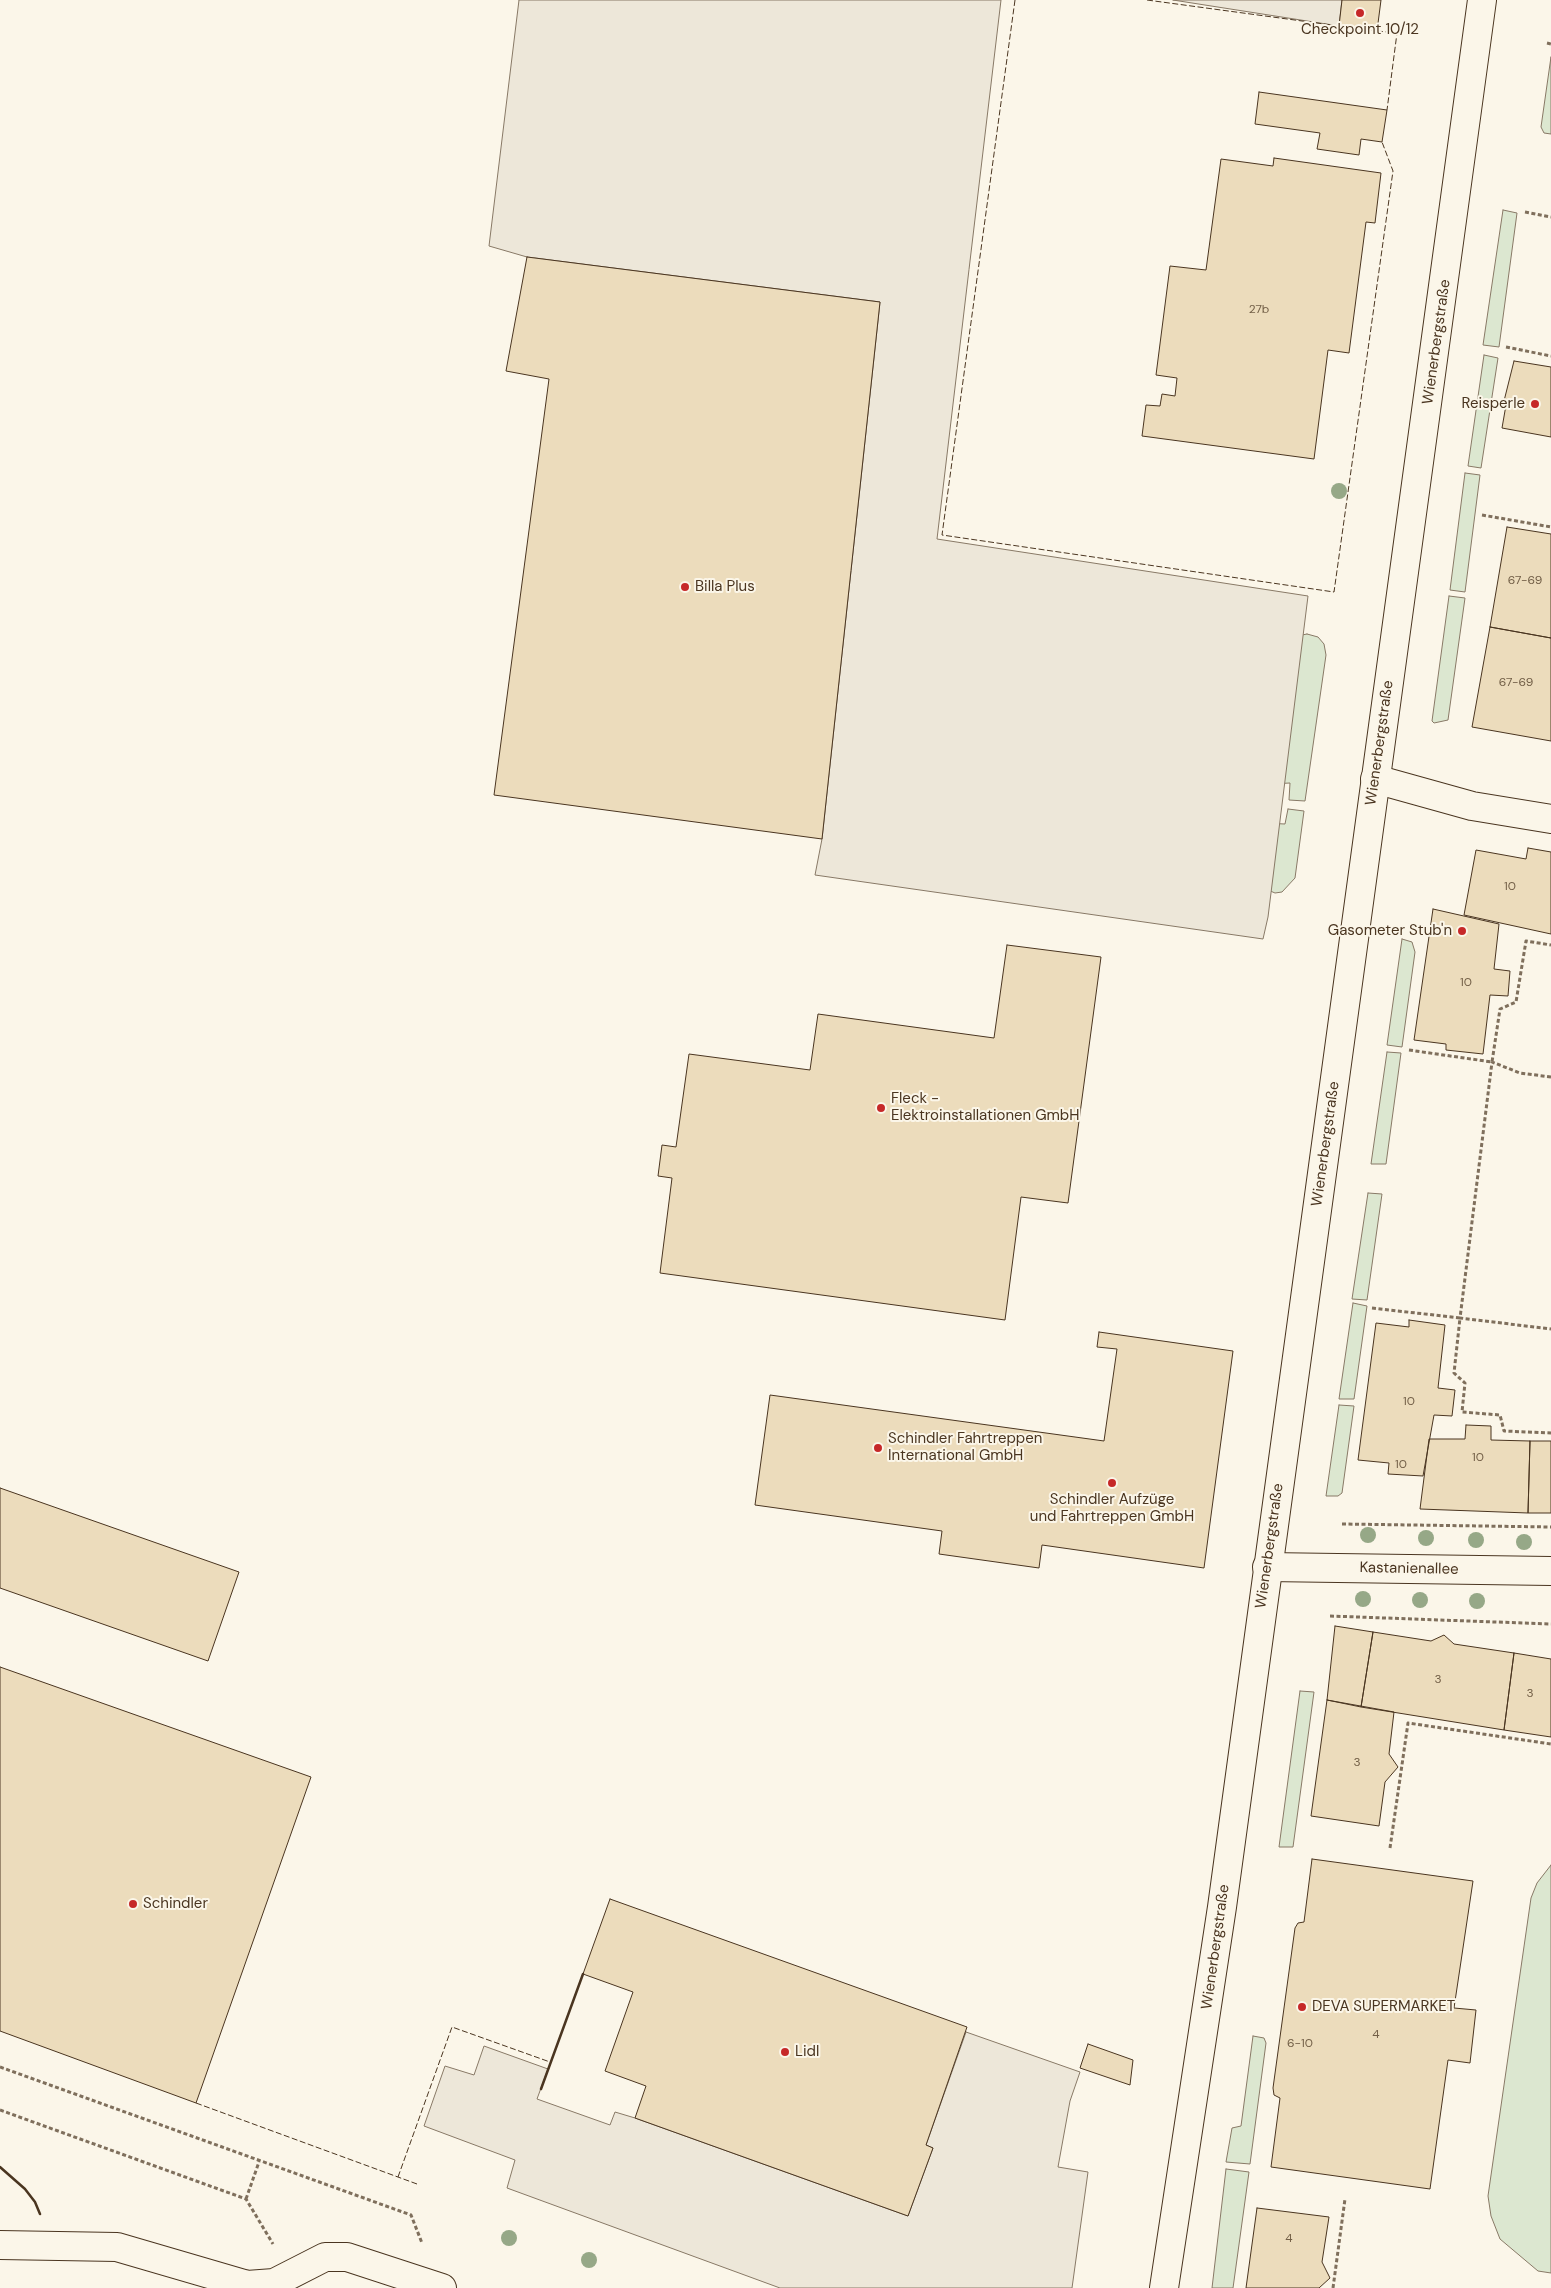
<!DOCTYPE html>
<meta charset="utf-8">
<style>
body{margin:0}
canvas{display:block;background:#fbf6e9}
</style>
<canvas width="1551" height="2288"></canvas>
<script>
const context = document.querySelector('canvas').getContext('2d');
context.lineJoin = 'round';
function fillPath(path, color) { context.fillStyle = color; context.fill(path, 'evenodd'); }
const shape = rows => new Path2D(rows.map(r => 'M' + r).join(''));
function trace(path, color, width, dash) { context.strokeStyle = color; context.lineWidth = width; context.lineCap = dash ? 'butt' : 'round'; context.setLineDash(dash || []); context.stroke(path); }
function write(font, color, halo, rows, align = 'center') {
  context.font = font + ' "DM Sans",sans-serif'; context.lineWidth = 4; context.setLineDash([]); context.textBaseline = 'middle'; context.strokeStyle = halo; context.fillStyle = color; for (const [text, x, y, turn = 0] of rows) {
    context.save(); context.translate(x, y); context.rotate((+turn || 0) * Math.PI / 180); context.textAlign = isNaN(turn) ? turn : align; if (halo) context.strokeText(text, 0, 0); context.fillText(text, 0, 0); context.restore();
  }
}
const green = shape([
 [1551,57,1551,134,1544,133,1541,127,1551,57],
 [1503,210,1517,213,1499,347,1483,345,1503,210],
 [1484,355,1498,358,1481,468,1468,466,1484,355],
 [1465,473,1480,475,1465,592,1450,590,1465,473],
 [1449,596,1465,598,1448,720,1434,723,1432,721,1449,596],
 [1307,634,1318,637,1324,644,1326,655,1305,801,1289,800,1290,783,1270,784,1297,636,1307,634],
 [1288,809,1304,811,1295,878,1282,892,1275,893,1268,890,1264,823,1285,824,1288,809],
 [1402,939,1412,942,1415,952,1402,1047,1387,1045,1402,939],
 [1387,1052,1401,1053,1386,1164,1371,1164,1387,1052],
 [1368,1193,1382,1194,1367,1300,1352,1299,1368,1193],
 [1353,1303,1367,1306,1354,1399,1339,1399,1353,1303],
 [1339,1405,1354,1406,1342,1493,1338,1496,1326,1496,1339,1405],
 [1300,1691,1314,1692,1293,1847,1279,1847,1300,1691],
 [1551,1865,1551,2273,1538,2271,1500,2239,1491,2216,1488,2196,1531,1898,1537,1883,1551,1865],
 [1253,2036,1264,2038,1266,2043,1250,2164,1226,2162,1232,2128,1241,2126,1253,2036],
 [1226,2169,1249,2172,1233,2288,1212,2288,1226,2169]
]);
const parking = shape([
 [519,0,1001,0,937,539,1308,596,1268,917,1263,939,815,875,822,839,880,302,527,257,489,246,519,0],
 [1173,0,1342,0,1339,26,1173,0],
 [966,2032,1080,2072,1070,2101,1058,2167,1088,2172,1072,2288,780,2288,507,2188,515,2160,424,2126,445,2066,474,2075,484,2046,548,2069,537,2099,610,2125,615,2112,635,2118,908,2216,933,2148,926,2145,966,2032]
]);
const building = shape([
 [1342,0,1381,0,1377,31,1339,26,1342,0],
 [1259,92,1387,110,1382,142,1361,139,1359,155,1317,149,1320,133,1255,124,1259,92],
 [1274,158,1381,173,1375,223,1366,222,1349,353,1328,350,1314,459,1142,436,1146,405,1160,406,1162,394,1175,396,1177,378,1156,375,1170,266,1206,270,1221,159,1273,166,1274,158],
 [527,257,880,302,822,839,494,795,549,379,506,371,527,257],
 [1514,361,1551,367,1551,437,1502,428,1506,405,1503,405,1514,361],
 [1507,527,1551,534,1551,638,1490,627,1507,527],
 [1490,627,1551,638,1551,741,1472,727,1490,627],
 [1528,848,1551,852,1551,934,1464,915,1476,850,1526,859,1528,848],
 [1433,909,1499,924,1494,969,1510,971,1508,996,1490,995,1483,1054,1446,1050,1446,1044,1414,1040,1433,909],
 [1007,945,1101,957,1068,1203,1021,1197,1005,1320,660,1273,672,1178,658,1176,662,1145,676,1147,689,1054,810,1070,818,1014,994,1038,1007,945],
 [1409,1320,1445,1325,1438,1388,1455,1390,1452,1416,1434,1415,1423,1476,1388,1474,1389,1463,1358,1460,1376,1323,1409,1327,1409,1320],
 [1099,1332,1233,1351,1204,1568,1042,1545,1039,1568,939,1554,942,1531,755,1505,770,1395,1104,1441,1117,1349,1097,1347,1099,1332],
 [1466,1425,1491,1426,1491,1440,1530,1441,1528,1513,1420,1509,1429,1439,1465,1439,1466,1425],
 [1530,1441,1551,1441,1551,1513,1528,1513,1530,1441],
 [0,1488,239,1572,208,1661,0,1588,0,1488],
 [1335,1626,1373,1632,1361,1707,1327,1700,1335,1626],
 [1373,1632,1431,1641,1444,1635,1454,1644,1514,1653,1504,1730,1361,1707,1373,1632],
 [1514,1653,1551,1659,1551,1737,1504,1730,1514,1653],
 [0,1667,311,1777,196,2103,0,2031,0,1667],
 [1327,1700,1394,1712,1389,1754,1398,1767,1385,1782,1379,1826,1311,1816,1327,1700],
 [1312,1859,1473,1881,1454,2008,1476,2010,1470,2063,1448,2060,1430,2189,1271,2167,1280,2098,1274,2095,1273,2088,1295,1928,1298,1923,1304,1922,1312,1859],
 [610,1899,967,2027,926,2145,933,2148,908,2216,635,2118,646,2086,605,2071,633,1992,583,1974,610,1899],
 [1088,2044,1133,2060,1130,2085,1080,2068,1088,2044],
 [1257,2208,1329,2217,1322,2262,1330,2278,1319,2288,1246,2288,1257,2208]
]);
const path = shape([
 [1547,43,1551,44],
 [1525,212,1551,217],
 [1506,347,1551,356],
 [1482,515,1551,527],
 [1409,1050,1492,1062,1500,1009,1516,1002,1526,941,1551,945],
 [1551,1077,1520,1073,1492,1062,1460,1318,1551,1329],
 [1372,1308,1460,1318,1454,1373,1465,1383,1462,1412,1500,1415,1504,1431,1551,1433],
 [1342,1524,1551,1527],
 [1330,1616,1551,1624],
 [1390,1848,1408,1723,1551,1744],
 [0,2067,411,2215,422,2243],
 [0,2110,246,2199,273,2244],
 [246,2199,259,2162],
 [1333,2288,1345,2199]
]);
const minor = shape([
 [1375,779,1472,806,1551,819],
 [1267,1567,1551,1571],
 [0,2245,117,2247,247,2285,274,2283,325,2257,347,2257,442,2288]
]);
const primary = shape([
 [1164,2288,1222,1907,1482,0]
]);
const fence = shape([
 [1015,0,942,535,1334,592,1393,171,1382,142],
 [1147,0,1339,26],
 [1377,31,1397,33,1387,110],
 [196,2103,417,2184],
 [398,2177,452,2027,550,2062]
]);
const wall = shape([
 [541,2089,583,1974],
 [0,2167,25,2189,35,2202,40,2214]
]);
const trees = [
 [1339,491],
 [1368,1535],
 [1426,1538],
 [1476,1540],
 [1524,1542],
 [1363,1599],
 [1420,1600],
 [1477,1601],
 [509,2238],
 [589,2260]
];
const markers = [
 [1360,13,5,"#c62828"],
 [1535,404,5,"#c62828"],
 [685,587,5,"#c62828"],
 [1462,931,5,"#c62828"],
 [881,1108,5,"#c62828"],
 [878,1448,5,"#c62828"],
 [1112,1483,5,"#c62828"],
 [133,1904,5,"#c62828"],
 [1302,2007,5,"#c62828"],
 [785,2052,5,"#c62828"]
];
const numberNames = [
 ["27b",1259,310],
 ["67-69",1525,581],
 ["67-69",1516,683],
 ["10",1510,887],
 ["10",1466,983],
 ["10",1409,1402],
 ["10",1478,1458],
 ["10",1401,1465],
 ["3",1438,1680],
 ["3",1530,1694],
 ["3",1357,1763],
 ["4",1376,2035],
 ["6-10",1300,2044],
 ["4",1289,2239]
];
const poiNames = [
 ["Checkpoint 10/12",1360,30,"center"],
 ["Reisperle",1525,404,"right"],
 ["Billa Plus",695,587],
 ["Gasometer Stub'n",1452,931,"right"],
 ["Fleck -",891,1099],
 ["Elektroinstallationen GmbH",891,1116],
 ["Schindler Fahrtreppen",888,1439],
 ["International GmbH",888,1456],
 ["Schindler Aufzüge",1112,1500,"center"],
 ["und Fahrtreppen GmbH",1112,1517,"center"],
 ["Schindler",143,1904],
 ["DEVA SUPERMARKET",1312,2007],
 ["Lidl",795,2052]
];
const streetNames = [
 ["Wienerbergstraße",1437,342,-82],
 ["Wienerbergstraße",1380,743,-82],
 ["Wienerbergstraße",1326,1144,-82],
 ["Wienerbergstraße",1270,1546,-82],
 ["Kastanienallee",1409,1569,1],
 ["Wienerbergstraße",1216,1947,-82]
];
fillPath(green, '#dce7d0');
trace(green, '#887966', 1);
fillPath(parking, '#ede7d9');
trace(parking, '#887966', 1);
fillPath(building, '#ecdcbc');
trace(building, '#4a3520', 1);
trace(minor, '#4a3520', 30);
trace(primary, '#4a3520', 30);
trace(path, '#7f6f5c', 3, [4, 2.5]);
trace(minor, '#fbf6e9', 28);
trace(primary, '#fbf6e9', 28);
trace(fence, '#4a3520', 1, [6, 2.5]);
trace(wall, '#4a3520', 2.5);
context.fillStyle = '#96a887';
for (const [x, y] of trees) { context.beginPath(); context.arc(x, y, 8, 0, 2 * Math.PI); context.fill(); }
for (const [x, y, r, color] of markers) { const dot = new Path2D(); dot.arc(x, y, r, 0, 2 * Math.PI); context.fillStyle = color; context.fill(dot); trace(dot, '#fbf6e9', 2); }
write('12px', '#725f47', null, numberNames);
write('15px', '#4a3520', '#fbf6e9', poiNames, 'left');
write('15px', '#4a3520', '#fbf6e9', streetNames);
</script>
